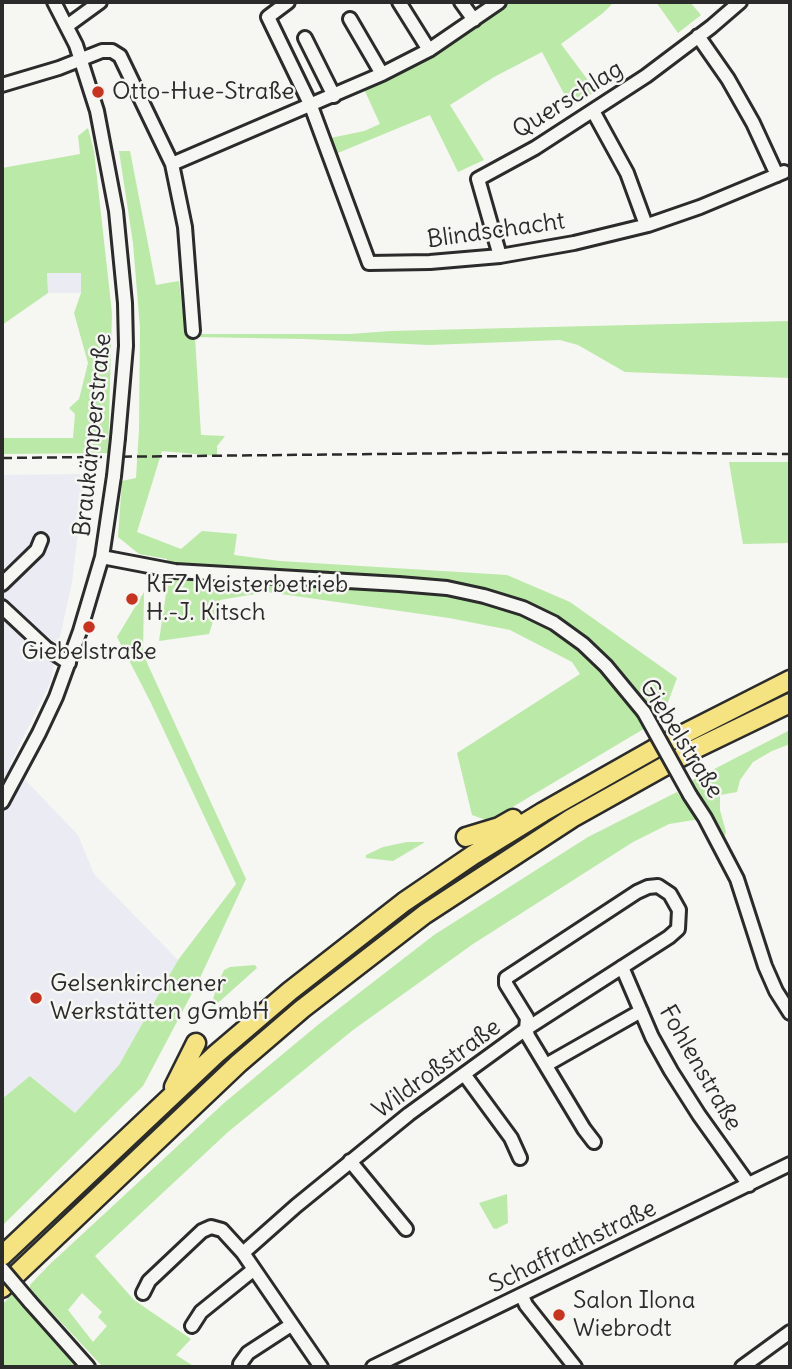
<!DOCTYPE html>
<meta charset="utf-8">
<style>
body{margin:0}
#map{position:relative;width:792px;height:1369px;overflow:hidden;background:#f6f6f2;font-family:Delius,sans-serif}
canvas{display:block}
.frame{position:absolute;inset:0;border:4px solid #2b2b2b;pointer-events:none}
</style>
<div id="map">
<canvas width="792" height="1369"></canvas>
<div class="frame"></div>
</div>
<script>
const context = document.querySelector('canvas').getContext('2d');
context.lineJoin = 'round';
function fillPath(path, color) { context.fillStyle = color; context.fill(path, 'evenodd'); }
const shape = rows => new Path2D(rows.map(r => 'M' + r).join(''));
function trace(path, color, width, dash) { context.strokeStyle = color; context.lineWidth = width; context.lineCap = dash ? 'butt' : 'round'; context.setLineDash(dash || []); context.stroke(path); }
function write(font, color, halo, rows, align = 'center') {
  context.font = font + ' Delius,sans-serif'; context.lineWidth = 5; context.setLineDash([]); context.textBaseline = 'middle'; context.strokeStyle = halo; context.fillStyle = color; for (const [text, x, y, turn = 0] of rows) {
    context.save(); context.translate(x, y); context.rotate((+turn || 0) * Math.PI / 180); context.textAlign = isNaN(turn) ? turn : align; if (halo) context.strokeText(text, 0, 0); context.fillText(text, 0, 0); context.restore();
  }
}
const built = shape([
 [47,273,81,273,81,293,48,293],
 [80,474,84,484,72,582,50,683,10,764,78,835,94,874,178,960,119,1065,75,1113,31,1076,2,1099,2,475]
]);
const green = shape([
 [505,2,614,2,603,13,561,44,596,91,571,107,542,52,494,77,450,105,484,160,458,172,430,115,333,155,326,139,364,131,380,124,363,87,462,34],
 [656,2,690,2,701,15,678,33],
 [88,128,94,151,112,313,108,453,2,454,2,438,73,438,75,414,69,408,79,399,88,363,74,313,81,293,81,273,47,273,48,293,2,325,2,168,80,154,78,136],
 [119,151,130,151,156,285,179,281,186,336,195,336,197,334,350,334,391,331,790,321,790,378,625,372,578,345,560,340,429,345,304,339,195,337,201,435,225,436,217,446,217,456,162,451,137,532,181,549,202,531,237,534,234,555,280,561,507,575,570,602,677,678,662,718,489,821,472,815,457,753,580,674,572,662,510,630,449,618,267,592,220,600,209,634,159,641,167,587,167,559,139,554,118,537,122,481,136,478,139,430,140,328,133,243],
 [729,462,790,462,790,543,743,544],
 [144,592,143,654,246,879,199,980,143,1086,2,1226,2,1099,30,1076,75,1113,119,1065,178,960,236,884,151,703,117,637],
 [790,730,790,744,772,751,753,762,740,780,737,792,720,795,720,810,726,832,723,840,691,781],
 [677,792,700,819,669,824,633,842,473,944,353,1030,228,1132,95,1256,134,1300,191,1339,176,1355,195,1367,103,1367,30,1289,30,1285,49,1265,224,1103,319,1024,434,935,588,837],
 [82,1293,102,1312,98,1317,107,1326,93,1342,68,1310],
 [407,842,425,842,393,861,366,858,366,855,383,847],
 [255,965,257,968,210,1010,217,985,224,970,230,967],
 [507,1194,508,1223,496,1229,493,1228,479,1203],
 [14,1292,83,1367,2,1367,2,1305]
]);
const minor = shape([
 [54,2,76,45,97,111,116,211,125,303,126,346,118,438],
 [288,2,268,17,311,106,369,263,430,262,500,256,574,243,648,225,700,207,784,172],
 [399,2,429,50],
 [461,2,474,20],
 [350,19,382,74],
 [67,26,100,2],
 [698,36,728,79,753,123,777,175],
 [305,38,334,96],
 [2,85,59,68,102,51,112,51,120,56,172,164,185,227,193,331],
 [593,111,627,173,646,225],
 [172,164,382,74,429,50,499,2],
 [500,256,478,179,535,148,646,76,711,27,740,2],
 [102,557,175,571,399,584,447,588,484,596,523,608,554,623,583,644,606,666,644,712],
 [2,584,37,550,41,540],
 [2,607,46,648,69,663],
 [690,795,705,818,737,879,765,966,776,991,790,1013],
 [2,802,39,733,56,697,80,631,102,557,114,476],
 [622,967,652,1037,671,1071,699,1115,749,1185],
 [546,1065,641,1011],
 [464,1074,511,1138,520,1158],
 [350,1161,406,1229],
 [143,1293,149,1281,202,1231,211,1227,222,1230,243,1253],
 [522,1296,526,1305,575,1367],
 [30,1302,88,1367],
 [192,1326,201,1312,253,1270],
 [240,1364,248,1353,291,1325],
 [321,1367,243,1253,296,1206,409,1114,526,1029,669,937,678,929,679,910,670,894,658,886,648,887,637,892,506,978,506,984,527,1018,526,1029,528,1036,584,1129,594,1142],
 [373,1367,790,1164],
 [742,1367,790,1332]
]);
const highway = shape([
 [466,837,499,827,513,819],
 [174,1087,196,1043],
 [2,1256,215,1055,290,991,404,902,473,855,543,812,656,748,790,680],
 [2,1288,239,1063,302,1009,425,914,572,818,697,748,790,703]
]);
const rail = shape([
 [2,458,567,452,790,454]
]);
const minorBridge = shape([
 [114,476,118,438],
 [644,712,690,795],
 [2,1269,30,1302]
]);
const markers = [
 [98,92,7,"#c8321e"],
 [132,599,7,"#c8321e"],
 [89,627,7,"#c8321e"],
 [36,998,7,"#c8321e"],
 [559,1315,7,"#c8321e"]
];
const poiNames = [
 ["Otto-Hue-Straße",112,92],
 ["KFZ Meisterbetrieb",146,585],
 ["H.-J. Kitsch",146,613],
 ["Giebelstraße",89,652,"center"],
 ["Gelsenkirchener",50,984],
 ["Werkstätten gGmbH",50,1012],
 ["Salon Ilona",573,1301],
 ["Wiebrodt",573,1329]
];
const streetNames = [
 ["Querschlag",568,100,-32],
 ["Blindschacht",496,231,-8],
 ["Braukämperstraße",93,435,-84],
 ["Giebelstraße",681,739,58],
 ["Fohlenstraße",700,1068,60],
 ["Wildroßstraße",437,1069,-36],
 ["Schaffrathstraße",573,1247,-26]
];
fillPath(built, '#ebebf4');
fillPath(green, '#bbe9a7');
trace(minor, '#2b2b2b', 18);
trace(highway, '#2b2b2b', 23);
trace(minor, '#f6f6f2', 12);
trace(highway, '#f5e382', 18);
trace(rail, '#2b2b2b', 2.5, [10, 5]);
trace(minorBridge, '#2b2b2b', 18, []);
trace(minorBridge, '#f6f6f2', 12);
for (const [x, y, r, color] of markers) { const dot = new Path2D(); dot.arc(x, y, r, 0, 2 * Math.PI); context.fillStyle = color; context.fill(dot); trace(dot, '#f6f6f2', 2.5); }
write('24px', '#2b2b2b', '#f6f6f2', poiNames, 'left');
write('24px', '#2b2b2b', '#f6f6f2', streetNames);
</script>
